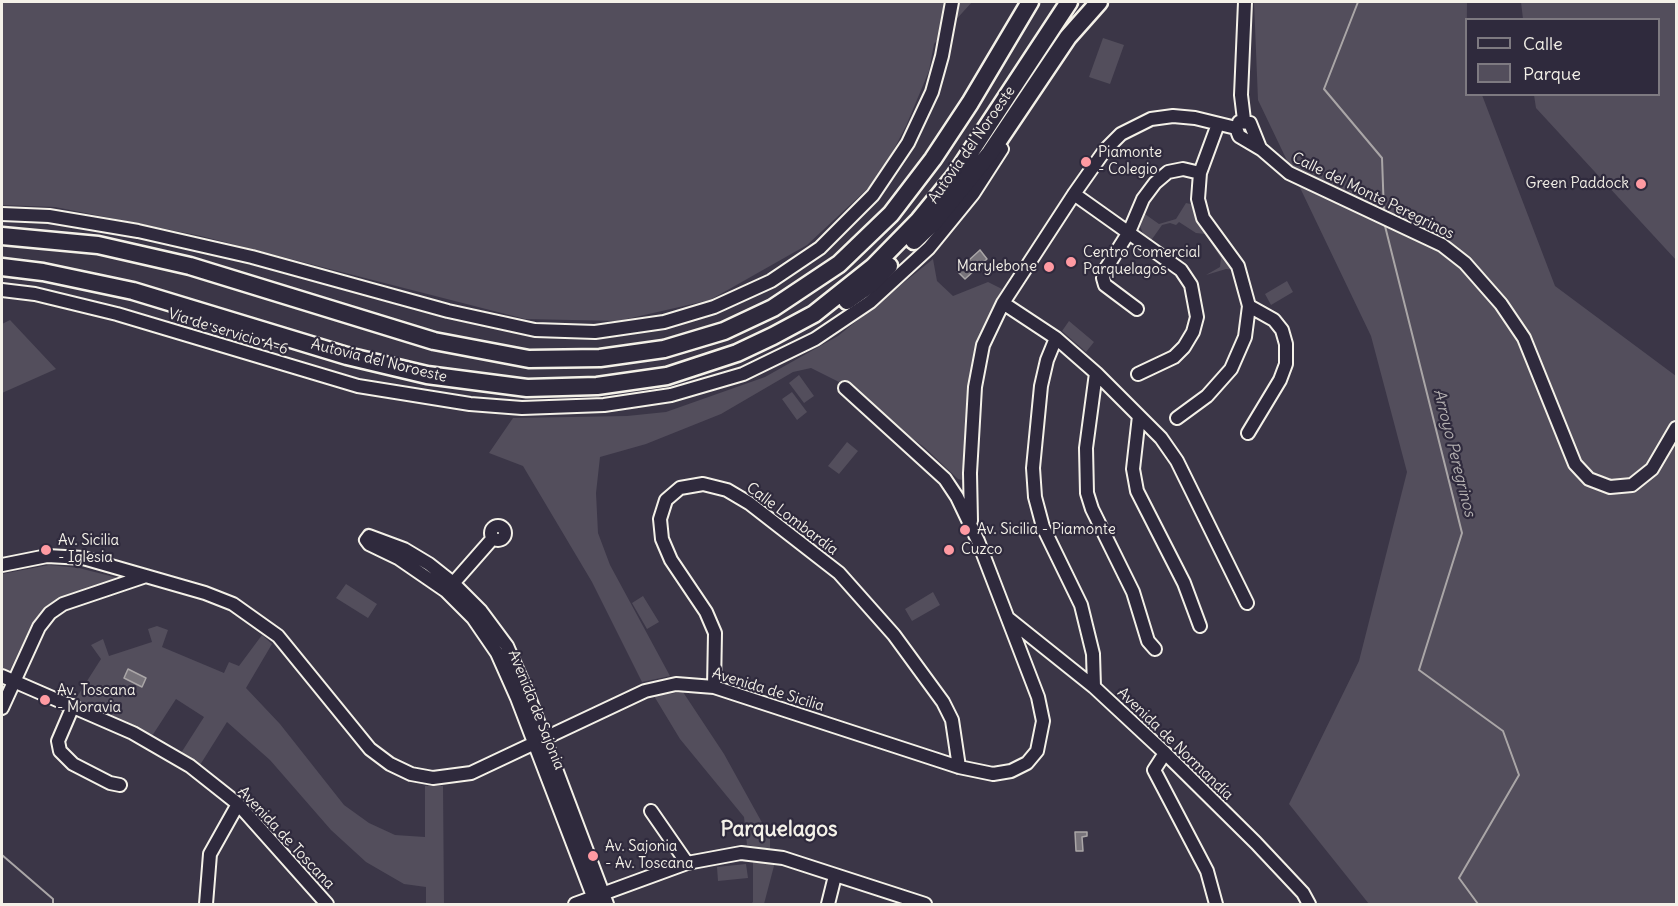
<!DOCTYPE html>
<meta charset="utf-8">
<style>
body{margin:0}
#map{position:relative;width:1678px;height:906px;overflow:hidden;background:#3b3647;font-family:Delius,sans-serif}
canvas{display:block}
.frame{position:absolute;inset:0;border:3px solid #f4f1e8;pointer-events:none}
.legend{position:absolute;left:1465px;top:18px;width:195px;height:78px;box-sizing:border-box;background:#2f2a3d;border:2px solid #7e7a81;margin:0;padding:8px 10px;list-style:none;font-size:18px;color:#f4f1e8}
.legend li{display:flex;align-items:center;gap:12px;height:30px}
.legend b{width:30px;border:2px solid #7e7a81}
</style>
<div id="map">
<canvas width="1678" height="906"></canvas>
<div class="frame"></div>
<ul class="legend">
<li><b style="height:8px;background:#2f2a3d"></b>Calle</li>
<li><b style="height:16px;background:#534e5c"></b>Parque</li>
</ul>
</div>
<script>
const context = document.querySelector('canvas').getContext('2d');
context.lineJoin = 'round';
function fillPath(path, color) { context.fillStyle = color; context.fill(path, 'evenodd'); }
const shape = rows => new Path2D(rows.map(r => 'M' + r).join(''));
function trace(path, color, width, dash) { context.strokeStyle = color; context.lineWidth = width; context.lineCap = dash ? 'butt' : 'round'; context.setLineDash(dash || []); context.stroke(path); }
function write(font, color, halo, rows, align = 'center') {
  context.font = font + ' Delius,sans-serif'; context.lineWidth = 4.5; context.setLineDash([]); context.textBaseline = 'middle'; context.strokeStyle = halo; context.fillStyle = color; for (const [text, x, y, turn = 0] of rows) {
    context.save(); context.translate(x, y); context.rotate((+turn || 0) * Math.PI / 180); context.textAlign = isNaN(turn) ? turn : align; if (halo) context.strokeText(text, 0, 0); context.fillText(text, 0, 0); context.restore();
  }
}
const green = shape([
 [2,2,972,2,934,44,929,71,906,126,879,178,807,245,710,300,618,321,525,319,201,236,55,207,2,205],
 [1254,2,1467,2,1466,94,1482,95,1555,286,1676,376,1676,904,1369,904,1289,804,1359,661,1407,472,1371,336,1258,100],
 [1521,2,1676,2,1676,260,1536,108,1534,95,1658,94,1658,20,1523,19],
 [1103,38,1124,45,1110,84,1089,77],
 [1186,203,1195,205,1235,270,1226,269,1206,275,1220,267,1221,258,1205,234,1196,233,1179,222,1176,225,1170,223,1162,225,1150,242,1145,239,1140,226,1142,212,1159,224,1176,219],
 [933,259,937,281,953,296,988,282,1002,289,976,348,969,380,962,480,958,479,924,447,874,410,847,386,811,368,793,372,721,414,646,444,600,457,596,493,598,533,610,565,670,676,642,682,592,582,523,466,489,453,513,418,627,416,666,412,765,377,838,336],
 [1287,281,1293,292,1271,305,1265,294],
 [10,320,56,369,2,393,2,324],
 [1069,321,1094,342,1086,352,1062,331],
 [799,375,814,396,804,403,789,383],
 [792,392,807,412,797,420,782,399],
 [847,442,858,451,839,474,828,466],
 [49,565,79,568,122,579,67,595,45,608,33,622,10,670,2,673,2,574],
 [346,584,377,604,368,618,336,598],
 [933,592,940,605,912,621,905,609],
 [643,596,659,622,647,629,632,603],
 [157,626,168,630,162,647,224,673,229,662,239,666,262,635,272,644,246,688,280,724,344,805,369,823,395,835,425,837,425,786,443,786,444,904,426,904,426,887,404,884,366,862,331,830,270,760,227,722,200,765,181,753,204,717,176,699,152,736,75,700,101,659,91,645,103,639,109,656,152,642,148,629],
 [683,692,724,754,770,837,770,849,747,845,744,817,680,739,654,696],
 [753,859,775,862,764,904,751,904,753,902],
 [746,864,748,878,718,881,717,867]
]);
const water = shape([
 [980,250,987,259,965,279,957,271,980,250],
 [128,669,146,678,142,687,124,678,128,669],
 [1075,832,1087,832,1087,836,1082,837,1083,851,1076,851,1075,832]
]);
const stream = shape([
 [1358,2,1324,89,1382,158,1384,213],
 [1384,222,1462,533,1419,670,1503,731,1519,775,1459,878,1478,904],
 [2,855,53,899,53,904]
]);
const minor = shape([
 [1244,120,1241,95,1245,2],
 [1239,122,1250,123,1260,148],
 [1218,124,1200,173,1198,199,1203,218,1238,266,1249,306,1274,320,1282,330,1286,344,1286,364,1280,380,1248,433],
 [1236,128,1239,136,1261,149,1289,173,1442,245,1465,263,1501,304,1524,338,1575,464,1589,479,1610,487,1632,485,1652,469,1676,428],
 [1074,194,1181,270,1191,285,1197,317,1193,332,1184,347,1174,357,1138,374],
 [2,214,49,216,138,231,252,257,448,311,535,330,595,332,664,322,714,307,771,281,820,248,873,195,908,143,932,92,942,56,952,2],
 [2,290,35,294,117,314,358,386,470,404,522,408,604,405,671,395,743,374,815,339,870,302,929,248,973,194,1002,149],
 [1003,303,1056,338,1096,373,1161,438,1177,461,1247,603],
 [1137,309,1105,285,1103,278,1105,270,1129,232,1143,199,1155,183,1168,172,1183,169,1200,173],
 [1056,338,1047,360,1041,386,1033,468,1035,497,1043,527,1081,605,1093,654,1094,687],
 [1096,373,1086,448,1087,493,1092,509,1133,592,1148,641,1155,649],
 [1139,416,1133,469,1137,491,1184,583,1200,626],
 [1177,418,1207,396,1231,369,1245,337,1249,306],
 [971,521,970,473,975,387,983,345,1003,303,1074,194,1105,150,1121,134,1151,119,1173,116,1195,118,1236,128],
 '491 533a7 7 0 1 1 14 0a7 7 0 1 1-14 0Z',
 [2,565,47,556,83,558,205,593,233,604,278,636,370,749,390,764,411,774,433,778,471,773,645,691,676,684,714,687,959,767,993,774,1011,771,1027,763,1037,751,1043,721,1038,697,978,541,957,497,945,479,845,388],
 [449,588,493,538],
 [1009,619,1094,687,1165,753,1256,843,1303,893,1309,904],
 [2,676,133,733,190,766,238,804,327,904],
 [714,687,715,633,706,612,671,560,662,539,660,519,666,500,680,488,703,484,727,490,749,503,839,573,894,635,943,702,952,720,959,767],
 [73,706,58,741,60,751,73,764,110,783,120,785],
 [2,708,39,627,50,613,63,604,146,576],
 [1165,753,1154,770,1207,871,1216,904],
 [651,811,687,863],
 [206,904,210,854,238,804],
 [575,904,687,863,741,853,783,858,925,904],
 [596,904,517,698,497,653,473,618,446,591,398,558,369,544,366,540,369,536,404,549,429,564,453,583,481,611,507,646,527,692,607,904],
 [828,904,835,876]
]);
const highway = shape([
 [2,236,98,245,190,266,434,341,529,359,600,358,664,349,724,331,773,308,839,264,891,214,933,159,970,103,1030,2],
 [914,241,935,221,990,153,1068,37,1099,2],
 [2,267,43,272,133,291,347,356,427,375,527,388,597,386,667,376,737,353,773,336,814,314,873,267,919,220,954,177,1069,2],
 [847,301,871,284,889,266]
]);
const markers = [
 [1086,162,6,"#ff9aa2"],
 [1641,184,6,"#ff9aa2"],
 [1071,262,6,"#ff9aa2"],
 [1049,267,6,"#ff9aa2"],
 [965,530,6,"#ff9aa2"],
 [46,550,6,"#ff9aa2"],
 [949,550,6,"#ff9aa2"],
 [45,700,6,"#ff9aa2"],
 [593,856,6,"#ff9aa2"]
];
const streetNames = [
 ["Autovía del Noroeste",972,145,-55],
 ["Calle del Monte Peregrinos",1373,196,26],
 ["Vía de servicio A-6",228,332,17],
 ["Autovía del Noroeste",379,361,14],
 ["Calle Lombardía",792,519,37],
 ["Avenida de Sicilia",768,690,17],
 ["Avenida de Sajonia",536,710,68],
 ["Avenida de Normandía",1175,744,44],
 ["Avenida de Toscana",286,838,47]
];
const poiNames = [
 ["Piamonte",1098,153],
 ["- Colegio",1098,170],
 ["Green Paddock",1629,184,"right"],
 ["Centro Comercial",1083,253],
 ["Parquelagos",1083,270],
 ["Marylebone",1037,267,"right"],
 ["Av. Sicilia - Piamonte",977,530],
 ["Av. Sicilia",58,541],
 ["- Iglesia",58,558],
 ["Cuzco",961,550],
 ["Av. Toscana",57,691],
 ["- Moravia",57,708],
 ["Av. Sajonia",605,847],
 ["- Av. Toscana",605,864]
];
const waterNames = [
 ["Arroyo Peregrinos",1454,453,76]
];
const districtNames = [
 ["Parquelagos",779,830]
];
fillPath(green, '#534e5c');
fillPath(water, '#78747b');
trace(water, '#aaa6a7', 1.5);
trace(stream, '#aaa6a7', 2);
trace(minor, '#f4f1e8', 16);
trace(highway, '#f4f1e8', 21);
trace(minor, '#2f2a3d', 12);
trace(highway, '#2f2a3d', 16);
for (const [x, y, r, color] of markers) { const dot = new Path2D(); dot.arc(x, y, r, 0, 2 * Math.PI); context.fillStyle = color; context.fill(dot); trace(dot, '#2f2a3d', 2); }
write('15px', '#f4f1e8', '#2f2a3d', streetNames);
write('15px', '#f4f1e8', '#2f2a3d', poiNames, 'left');
write('italic 16px', '#b6b2b2', '#2f2a3d', waterNames);
write('bold 21px', '#f4f1e8', '#2f2a3d', districtNames);
</script>
